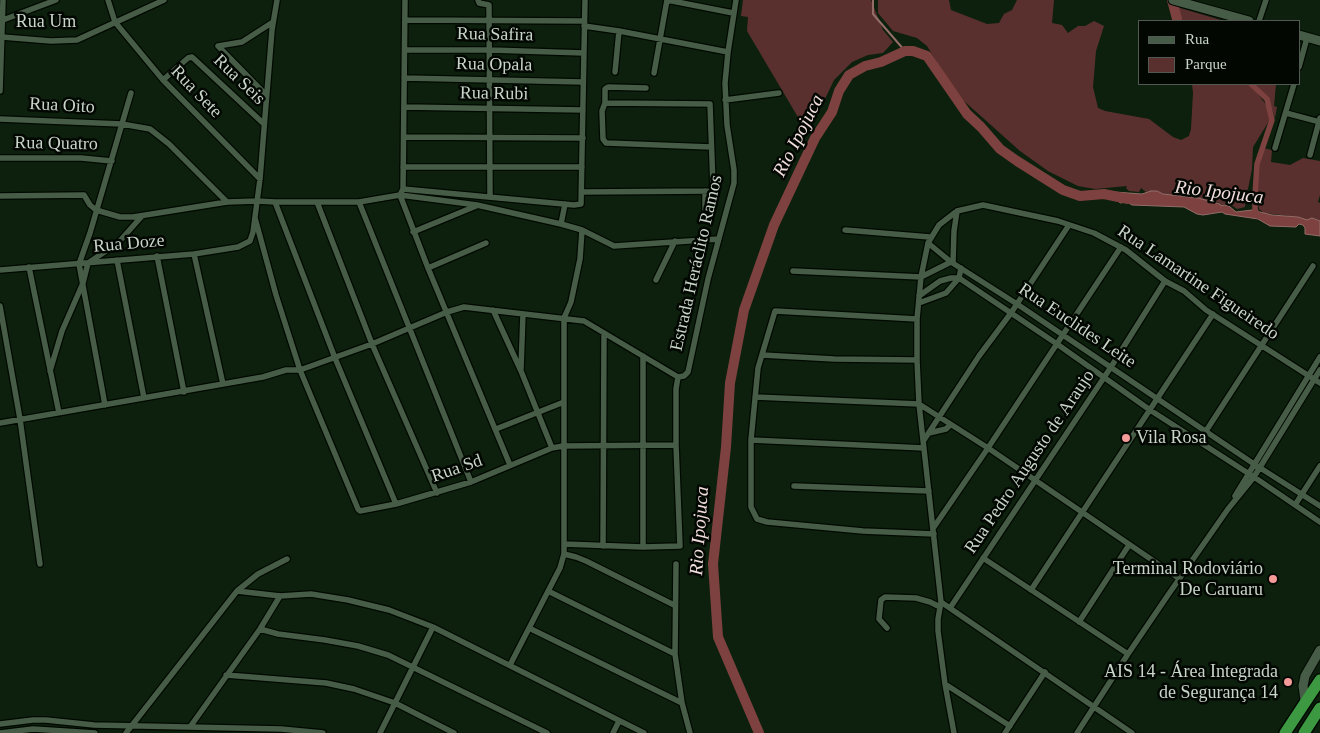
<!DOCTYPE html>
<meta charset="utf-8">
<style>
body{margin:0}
#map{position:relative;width:1320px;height:733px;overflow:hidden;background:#0d200d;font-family:"Times New Roman",serif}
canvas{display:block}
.legend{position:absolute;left:1138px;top:20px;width:162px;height:65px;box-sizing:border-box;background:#020702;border:1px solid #525952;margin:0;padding:6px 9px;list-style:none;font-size:15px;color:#c9d5c9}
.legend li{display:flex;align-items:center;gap:10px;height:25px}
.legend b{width:25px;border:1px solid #525952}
</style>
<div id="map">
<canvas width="1320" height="733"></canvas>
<ul class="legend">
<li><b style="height:6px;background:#475c47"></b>Rua</li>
<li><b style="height:14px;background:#5a302e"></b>Parque</li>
</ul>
</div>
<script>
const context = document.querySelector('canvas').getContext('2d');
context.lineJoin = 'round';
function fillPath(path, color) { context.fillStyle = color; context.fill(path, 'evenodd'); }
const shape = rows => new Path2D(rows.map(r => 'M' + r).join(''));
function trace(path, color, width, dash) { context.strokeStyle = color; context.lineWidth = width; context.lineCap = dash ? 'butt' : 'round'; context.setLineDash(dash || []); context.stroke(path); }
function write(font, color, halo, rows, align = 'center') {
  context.font = font + ' "Times New Roman",serif'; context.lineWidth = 5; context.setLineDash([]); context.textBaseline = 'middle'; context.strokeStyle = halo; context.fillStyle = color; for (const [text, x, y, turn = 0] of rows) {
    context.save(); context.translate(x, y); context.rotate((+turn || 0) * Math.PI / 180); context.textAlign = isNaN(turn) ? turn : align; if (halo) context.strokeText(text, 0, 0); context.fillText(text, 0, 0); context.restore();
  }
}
const green = shape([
 [743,0,871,0,883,30,893,42,883,53,868,55,852,62,834,80,823,103,805,129,747,31,748,17,741,16],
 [878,0,949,0,951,10,987,24,999,23,1004,14,1012,10,1017,0,1054,0,1052,23,1062,25,1068,33,1078,26,1085,26,1094,21,1104,26,1096,51,1093,87,1098,108,1105,111,1149,119,1173,137,1181,140,1189,136,1191,129,1193,93,1192,84,1248,84,1258,94,1267,106,1269,114,1269,121,1253,147,1252,169,1248,189,1246,191,1245,207,1237,209,1233,206,1224,204,1222,206,1220,203,1198,198,1163,194,1157,191,1146,192,1141,188,1139,192,1129,191,1126,188,1127,186,1095,189,1078,186,1048,171,1020,151,964,101,943,72,927,46,917,38,893,31,878,13],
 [1177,7,1224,21,1183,21,1179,17],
 [1255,84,1276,84,1274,106,1277,107,1275,118,1268,97],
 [1263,148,1272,150,1271,162,1290,165,1303,158,1320,161,1320,195,1318,202,1320,203,1320,221,1313,218,1307,220,1298,217,1264,213,1259,209,1257,196,1258,164]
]);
const water = shape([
 [1151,191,1157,191,1163,194,1198,198,1220,204,1221,206,1224,205,1229,206,1236,212,1252,210,1272,215,1298,217,1307,220,1312,218,1320,221,1320,236,1305,234,1305,228,1303,225,1299,224,1296,227,1270,226,1258,219,1225,214,1222,212,1203,215,1197,214,1184,207,1132,205,1127,202,1120,203,1117,199,1115,192,1142,194,1151,191]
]);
const stream = shape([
 [873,0,873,14,905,51]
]);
const canal = shape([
 [1177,19,1179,21],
 [1251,84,1267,99,1272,120,1257,164,1255,195,1255,209,1258,216]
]);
const river = shape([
 [1172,0,1177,19],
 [759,733,718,637,713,564,726,447,730,383,744,310,774,225,815,138,832,112,839,91,849,75,865,66,881,62,905,51,913,51,927,56,967,114,981,127,1000,149,1017,161,1063,190,1080,196,1104,194,1128,199]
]);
const street = shape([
 [108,0,115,22,163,80,260,179],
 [478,0,479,3,489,5,490,197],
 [667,0,733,13],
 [3,20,56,0],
 [405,20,584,21],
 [1259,21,1266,0],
 [584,26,619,31,728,52],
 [2,37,51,41,77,40,164,0],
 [405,50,490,50,584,53],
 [1299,67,1307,38],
 [615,72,619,31],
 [654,73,667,0],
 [404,78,583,82],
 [163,80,188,58,192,57,264,124],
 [0,91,3,0],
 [266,95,218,46,242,42,273,22],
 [725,100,779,93],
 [605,103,605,89,608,87,646,88],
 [404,107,583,110],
 [1286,113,1320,122],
 [0,119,122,124,150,129,169,144,227,202],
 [404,137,583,138],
 [1275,148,1294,84],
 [1310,155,1320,118],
 [0,158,81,158,112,161],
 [403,167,582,167],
 [403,189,574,205,581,204,585,0],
 [705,191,705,209],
 [582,192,711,191,713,187,710,104,605,103,602,111,603,139,606,143,711,147],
 [0,196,84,195,90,205,96,210,120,217,133,217,227,202,257,201,275,202,359,202,400,195,403,189,405,0],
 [275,202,335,358,396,504],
 [317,202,372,344,437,493],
 [359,202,471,482],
 [255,218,276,295,300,370,358,509,360,511,396,504,471,482,552,448,563,446,676,445],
 [561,224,565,204],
 [845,230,930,237],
 [413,232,476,206],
 [928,243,951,262],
 [194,254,223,384],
 [157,256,184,392],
 [117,260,144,398],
 [953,263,954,231,957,211],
 [29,267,59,413],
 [428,268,486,243],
 [0,270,194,254,238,247,250,241,253,232,260,179,272,30,277,0],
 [793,271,921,277,951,262,1017,304,1254,464,1320,506],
 [656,280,675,241],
 [919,296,940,281,951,278,959,278,1057,344,1150,410,1254,477,1320,522],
 [919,303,946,293,959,278,961,268],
 [0,306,20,419,40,564],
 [493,310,521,371,552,448],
 [917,319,775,311,758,368,751,440,751,507,757,519,767,522,863,531,934,534],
 [762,355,834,359,917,360],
 [521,369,523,314],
 [50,371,62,331,83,283,88,263,118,243,142,216],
 [678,377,684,376,688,372,708,279,734,183,734,170,727,125,725,83,728,52,736,0],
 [755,397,919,404,988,448,1180,579],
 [105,405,79,264,90,233,131,93],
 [0,423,223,384,263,377,286,370,300,370,372,344,447,312,464,307,584,321,678,377],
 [496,429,564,402],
 [1206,431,1313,266],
 [929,433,946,429,950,425],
 [751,440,924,448],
 [924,440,979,356,1011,313,1069,225],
 [510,465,428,268,400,195,477,205,561,224,582,230,614,246,719,239],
 [794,486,929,491],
 [1235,496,1320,357],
 [1295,505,1320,466],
 [934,527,988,448,1121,247],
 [564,544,643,547,680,546,676,445,676,389,678,377],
 [603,546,604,333],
 [643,547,643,356],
 [564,554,576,557,586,561,674,605],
 [983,558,1128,654],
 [676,564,675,654,682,703,690,733],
 [1031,590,1213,314],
 [237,591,280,596,311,594,348,600,389,610,433,627,644,733],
 [548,591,675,654],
 [941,602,1132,733],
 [950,608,1111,367,1165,281],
 [1079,622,1129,545],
 [529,628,682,703],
 [887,628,879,619,881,600,885,597,916,598,930,602,940,607],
 [260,629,278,634,325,640,358,646,388,655,547,733],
 [510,665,560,568,564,554,564,318,571,302,580,259,582,230],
 [226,675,326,683,354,689,395,703,454,733],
 [945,684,954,733],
 [0,724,33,720,46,720,94,725,281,729,323,733],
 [1010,726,945,684,938,631,938,619,941,602,919,404,917,360,917,319,921,277,928,243,939,225,957,211,983,205,1058,221,1094,233,1126,250,1165,281,1184,291,1206,310,1320,383],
 [190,727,260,629,280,596],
 [0,733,33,729,95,733],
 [126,733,237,591,258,574,287,559],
 [380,733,433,627],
 [613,733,619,721],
 [1005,733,1045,672],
 [1077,733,1128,654,1168,595,1228,509,1254,477,1320,370]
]);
const secondary = shape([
 [1173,0,1249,21],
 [1299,35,1320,41],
 [1305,700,1303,686,1305,676,1320,650]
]);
const highway = shape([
 [1285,733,1320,680],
 [1304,733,1320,708]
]);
const markers = [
 [1126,438,5,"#f59b97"],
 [1273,579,5,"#f59b97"],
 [1288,682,5,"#f59b97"]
];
const streetNames = [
 ["Rua Um",46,22],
 ["Rua Safira",495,35,1],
 ["Rua Opala",494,65,1],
 ["Rua Seis",239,80,44],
 ["Rua Sete",196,92,46],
 ["Rua Rubi",494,94,1],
 ["Rua Oito",62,106,3],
 ["Rua Quatro",56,144,1],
 ["Rua Doze",129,244,-5],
 ["Estrada Heráclito Ramos",697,263,-77],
 ["Rua Lamartine Figueiredo",1198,283,34],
 ["Rua Euclides Leite",1077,326,34],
 ["Rua Pedro Augusto de Araujo",1030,462,-56],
 ["Rua Sd",457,469,-19]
];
const poiNames = [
 ["Vila Rosa",1136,438,"left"],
 ["Terminal Rodoviário",1263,569],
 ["De Caruaru",1263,590],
 ["AIS 14 - Área Integrada",1278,672],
 ["de Segurança 14",1278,693]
];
const waterNames = [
 ["Rio Ipojuca",799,136,-63],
 ["Rio Ipojuca",1219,193,7],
 ["Rio Ipojuca",700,531,-86]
];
fillPath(green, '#5a302e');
fillPath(water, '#7d413f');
trace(water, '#946d68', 1);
trace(stream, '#946d68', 2);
trace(canal, '#7d413f', 5.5);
trace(river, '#7d413f', 10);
trace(street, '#000900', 8);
trace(secondary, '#000900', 11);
trace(highway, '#000900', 14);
trace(street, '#475c47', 5.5);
trace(secondary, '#475c47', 9);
trace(highway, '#3c9841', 11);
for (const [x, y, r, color] of markers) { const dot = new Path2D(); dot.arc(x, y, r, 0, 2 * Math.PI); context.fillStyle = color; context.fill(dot); trace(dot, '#020702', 2); }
write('18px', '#c9d5c9', '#020702', streetNames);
write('18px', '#c9d5c9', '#020702', poiNames, 'right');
write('italic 19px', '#f1dddb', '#020702', waterNames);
</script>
